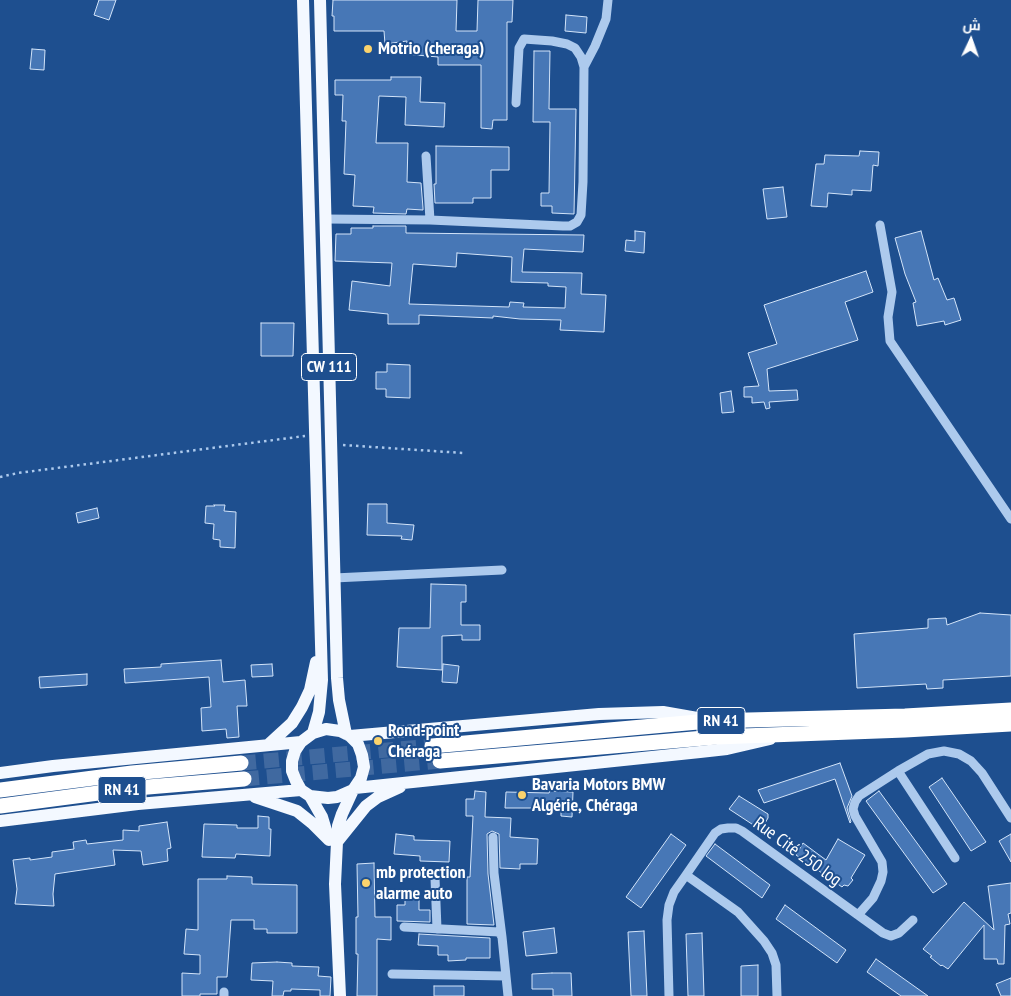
<!DOCTYPE html>
<meta charset="utf-8">
<style>
body{margin:0}
#map{position:relative;width:1011px;height:996px;overflow:hidden;background:#1e4f8f;font-family:"PT Sans Narrow",Cairo,sans-serif}
canvas{display:block}
.north{position:absolute;left:946px;top:15px;width:50px;height:50px;-webkit-text-stroke:4px #1e4f8f;paint-order:stroke;rotate:3deg;font-size:14px;font-weight:700;line-height:20px;text-align:center;color:#fff}
.north::after{content:'';display:block;margin:auto;width:18px;height:22px;background:#fff;clip-path:polygon(50% 0,100% 100%,50% 72%,0 100%)}
</style>
<div id="map">
<canvas width="1011" height="996"></canvas>
<div class="north">ش</div>
</div>
<script>
const context = document.querySelector('canvas').getContext('2d');
context.lineJoin = 'round';
function fillPath(path, color) { context.fillStyle = color; context.fill(path, 'evenodd'); }
const shape = rows => new Path2D(rows.map(r => 'M' + r).join(''));
function trace(path, color, width, dash) { context.strokeStyle = color; context.lineWidth = width; context.lineCap = dash ? 'butt' : 'round'; context.setLineDash(dash || []); context.stroke(path); }
function write(font, color, halo, rows, align = 'center') {
  context.font = font + ' "PT Sans Narrow",sans-serif'; context.lineWidth = 4; context.setLineDash([]); context.textBaseline = 'middle'; context.strokeStyle = halo; context.fillStyle = color; for (const [text, x, y, turn = 0] of rows) {
    context.save(); context.translate(x, y); context.rotate((+turn || 0) * Math.PI / 180); context.textAlign = isNaN(turn) ? turn : align; if (halo) context.strokeText(text, 0, 0); context.fillText(text, 0, 0); context.restore();
  }
}
const building = shape([
 [99,0,116,0,109,20,94,15,99,0],
 [333,0,457,0,456,31,477,31,478,0,513,0,512,22,507,22,507,120,493,120,492,129,481,128,481,65,438,65,438,57,406,54,407,41,385,44,384,31,334,31,334,16,332,16,333,0],
 [566,15,587,17,586,33,565,31,566,15],
 [32,49,45,50,44,70,30,69,32,49],
 [534,51,550,51,549,109,576,109,574,214,552,213,552,206,541,206,541,193,549,193,550,122,533,122,534,51],
 [391,77,421,77,420,102,445,103,444,127,405,125,406,97,379,96,376,143,408,143,407,182,421,183,423,208,423,210,407,209,406,214,373,213,374,207,353,206,355,175,344,174,346,121,342,121,343,95,335,95,335,80,391,80,391,77],
 [436,146,509,147,509,170,491,170,491,198,473,198,473,203,435,203,434,184,436,184,436,146],
 [860,151,879,152,878,166,873,165,871,191,852,190,852,195,828,193,827,207,811,206,816,164,824,164,825,155,859,156,860,151],
 [783,187,787,217,767,219,763,189,783,187],
 [373,226,406,226,406,233,584,235,583,252,524,249,522,272,582,273,581,294,606,295,604,332,560,330,561,320,520,319,493,316,493,318,419,315,419,324,388,324,388,314,349,310,352,281,390,286,392,263,335,261,336,234,351,234,351,228,373,228,373,226],
 [457,253,512,257,511,282,548,283,548,286,566,287,565,308,523,307,524,303,510,302,509,307,409,304,413,264,456,267,457,253],
 [635,231,645,232,644,253,625,251,626,240,635,241,635,231],
 [921,231,934,280,938,278,947,300,954,298,961,320,945,325,944,321,917,326,913,303,916,302,905,274,895,238,921,231],
 [866,271,873,292,845,302,858,340,767,369,769,391,797,390,798,400,769,402,770,408,766,409,764,402,752,403,752,397,744,397,744,387,759,386,748,353,777,344,764,305,866,271],
 [261,323,294,323,293,356,261,356,261,323],
 [387,364,410,365,410,398,386,397,386,389,376,389,376,372,387,372,387,364],
 [731,391,734,412,722,413,720,393,731,391],
 [368,504,387,504,387,523,414,525,412,540,401,539,402,536,367,535,368,504],
 [214,505,225,505,224,511,236,512,235,548,220,547,220,540,213,539,214,524,205,523,206,506,215,506,214,505],
 [97,508,99,518,78,523,76,513,97,508],
 [431,584,466,585,466,602,461,602,461,625,480,625,480,640,462,640,462,635,442,636,442,670,397,667,399,628,430,628,431,584],
 [980,613,1011,615,1011,676,943,680,943,688,927,689,926,684,857,688,854,634,928,628,928,619,946,618,947,625,980,613],
 [221,660,223,682,245,680,247,706,237,706,239,737,227,738,226,729,202,731,201,708,211,707,209,677,125,683,124,669,161,667,161,664,221,660],
 [272,664,273,676,252,677,251,665,272,664],
 [443,664,459,666,457,683,442,682,443,664],
 [87,674,87,685,40,688,39,677,87,674],
 [840,763,852,796,847,808,851,822,850,823,835,779,764,803,758,790,840,763],
 [942,778,986,842,971,851,929,787,942,778],
 [475,791,486,792,485,817,511,818,510,837,538,839,537,864,520,864,520,869,500,868,499,834,492,831,487,834,488,874,494,925,467,924,467,877,470,877,473,816,466,816,466,799,474,799,475,791],
 [550,791,573,792,572,817,561,816,561,808,505,808,506,792,549,793,550,791],
 [879,791,947,884,933,893,866,801,879,791],
 [739,796,768,814,768,818,761,830,729,809,739,796],
 [258,816,269,817,269,829,271,829,270,856,236,854,235,858,202,857,204,824,237,825,237,828,258,828,258,816],
 [167,822,171,848,167,849,168,861,143,865,141,851,113,850,115,865,55,874,53,894,54,906,15,904,17,889,13,860,30,858,30,860,52,857,52,852,74,849,73,842,86,840,87,844,123,840,123,830,139,831,139,826,167,822],
 [396,834,414,836,414,840,450,841,449,862,420,861,420,856,394,854,396,834],
 [671,834,686,845,641,908,626,897,671,834],
 [1011,834,1011,862,999,841,1011,834],
 [838,839,865,855,851,878,853,880,848,886,844,885,842,887,796,855,803,843,826,860,838,839],
 [715,844,770,885,762,898,706,856,715,844],
 [374,863,375,917,391,917,391,940,377,939,377,996,357,996,358,954,356,954,356,917,358,917,357,864,374,863],
 [227,876,252,877,252,884,297,885,297,933,267,933,267,929,254,929,254,920,231,920,227,977,217,977,217,994,200,994,200,996,182,996,182,973,200,974,200,955,184,954,186,929,198,930,198,879,227,879,227,876],
 [1011,883,1011,913,1008,914,1010,924,1005,925,1004,964,998,964,997,959,984,959,984,925,948,969,942,965,941,966,930,957,932,956,923,949,964,902,994,930,988,886,1011,883],
 [405,892,419,892,419,910,430,910,430,922,397,921,397,905,405,905,405,892],
 [785,905,846,950,837,963,776,919,785,905],
 [554,928,557,953,526,956,523,932,554,928],
 [644,931,647,996,631,996,628,932,644,931],
 [702,933,704,996,688,996,686,934,702,933],
 [419,934,490,938,490,958,466,958,466,960,448,961,448,955,438,955,438,946,418,945,419,934],
 [876,959,928,996,901,996,867,972,876,959],
 [277,962,292,963,292,966,319,967,318,976,331,977,330,996,320,996,320,990,291,989,291,991,284,991,283,996,272,996,273,981,251,980,252,963,277,962],
 [758,965,758,996,741,996,741,966,758,965],
 [552,973,571,973,572,996,553,996,553,989,532,989,532,974,552,973],
 [1011,978,1011,996,1001,996,996,984,1011,978],
 [434,986,464,986,464,996,434,996,434,986]
]);
const highwayTunnel = shape([
 [241,763,432,746],
 [244,779,440,761]
]);
const path = shape([
 [343,445,463,453],
 [0,477,18,473,305,436]
]);
const minor = shape([
 [584,67,595,46,606,19,608,0],
 [426,156,430,220],
 [326,219,430,220,563,226,570,226,577,222,581,215,583,182,584,67,581,57,575,48,567,44,552,41,524,39,519,48,516,103],
 [880,225,892,292,888,317,890,341,1011,519],
 [334,578,502,570],
 [898,771,955,858],
 [493,837,494,873,502,937],
 [435,878,437,929],
 [858,915,883,933,891,936,899,933,913,920],
 [404,927,499,932,502,937,508,996],
 [392,974,506,976],
 [224,992,224,996],
 [669,996,667,920,669,905,674,892,686,875],
 [777,996,776,965,772,953,764,941,738,912,686,875,715,833,721,829,728,828,736,828,742,831,858,915,873,898,881,881,883,872,882,862,855,816,853,809,855,802,859,796,898,771,928,754,944,751,959,754,971,761,982,773,1011,818]
]);
const major = shape([
 [303,0,322,680,319,712,313,733],
 [320,0,337,678,339,700,346,734],
 [326,729,340,731,350,736,358,744,362,755,364,767,361,778,353,790,337,797,328,798,310,796,301,790,296,781,292,771,292,761,295,751,301,742,313,733,326,729],
 [350,736,599,714,663,712,703,719],
 [268,745,292,723,302,707,310,690,316,662],
 [0,773,53,766,301,742],
 [355,788,700,752,727,749,770,739],
 [310,796,322,817,328,837],
 [255,797,297,811,312,823,329,840],
 [0,821,138,804,301,790],
 [337,842,366,806,378,797,400,787],
 [340,996,335,884,337,842,338,826,342,814,353,790]
]);
const highway = shape([
 [432,746,709,721,905,716,1011,710],
 [440,761,716,737,905,730,1011,724],
 [0,790,132,773,241,763],
 [0,806,136,788,244,779]
]);
const markers = [
 [368,49,5,"#fbd36d"],
 [378,741,5,"#fbd36d"],
 [522,795,5,"#fbd36d"],
 [366,883,5,"#fbd36d"]
];
const shields = [
 [329,367,55],
 [721,721,48],
 [122,790,48]
];
const shieldNames = [
 ["CW 111",329,367],
 ["RN 41",721,721],
 ["RN 41",122,790]
];
const poiNames = [
 ["Motrio (cheraga)",378,49],
 ["Rond-point",388,731],
 ["Chéraga",388,752],
 ["Bavaria Motors BMW",532,785],
 ["Algérie, Chéraga",532,806],
 ["mb protection",376,873],
 ["alarme auto",376,894]
];
const streetNames = [
 ["Rue Cité 250 log",797,852,36]
];
fillPath(building, '#4777b6');
trace(building, '#d3e4f9', 1);
trace(highwayTunnel, '#4069a0', 15, [15, 8]);
trace(path, '#adcaed', 2.5, [2.5, 4]);
trace(minor, '#adcaed', 9);
trace(major, '#f3f8ff', 12);
trace(highway, '#fff', 15);
for (const [x, y, r, color] of markers) { const dot = new Path2D(); dot.arc(x, y, r, 0, 2 * Math.PI); context.fillStyle = color; context.fill(dot); trace(dot, '#1e4f8f', 2); }
for (const [x, y, w] of shields) { const box = new Path2D(); box.roundRect(x - w / 2, y - 13.5, w, 27, 4); context.fillStyle = '#1e4f8f'; context.fill(box); trace(box, '#fff', 1); }
write('bold 16px', '#fff', null, shieldNames);
write('bold 18px', '#fff', '#1e4f8f', poiNames, 'left');
write('18px', '#fff', '#1e4f8f', streetNames);
</script>
